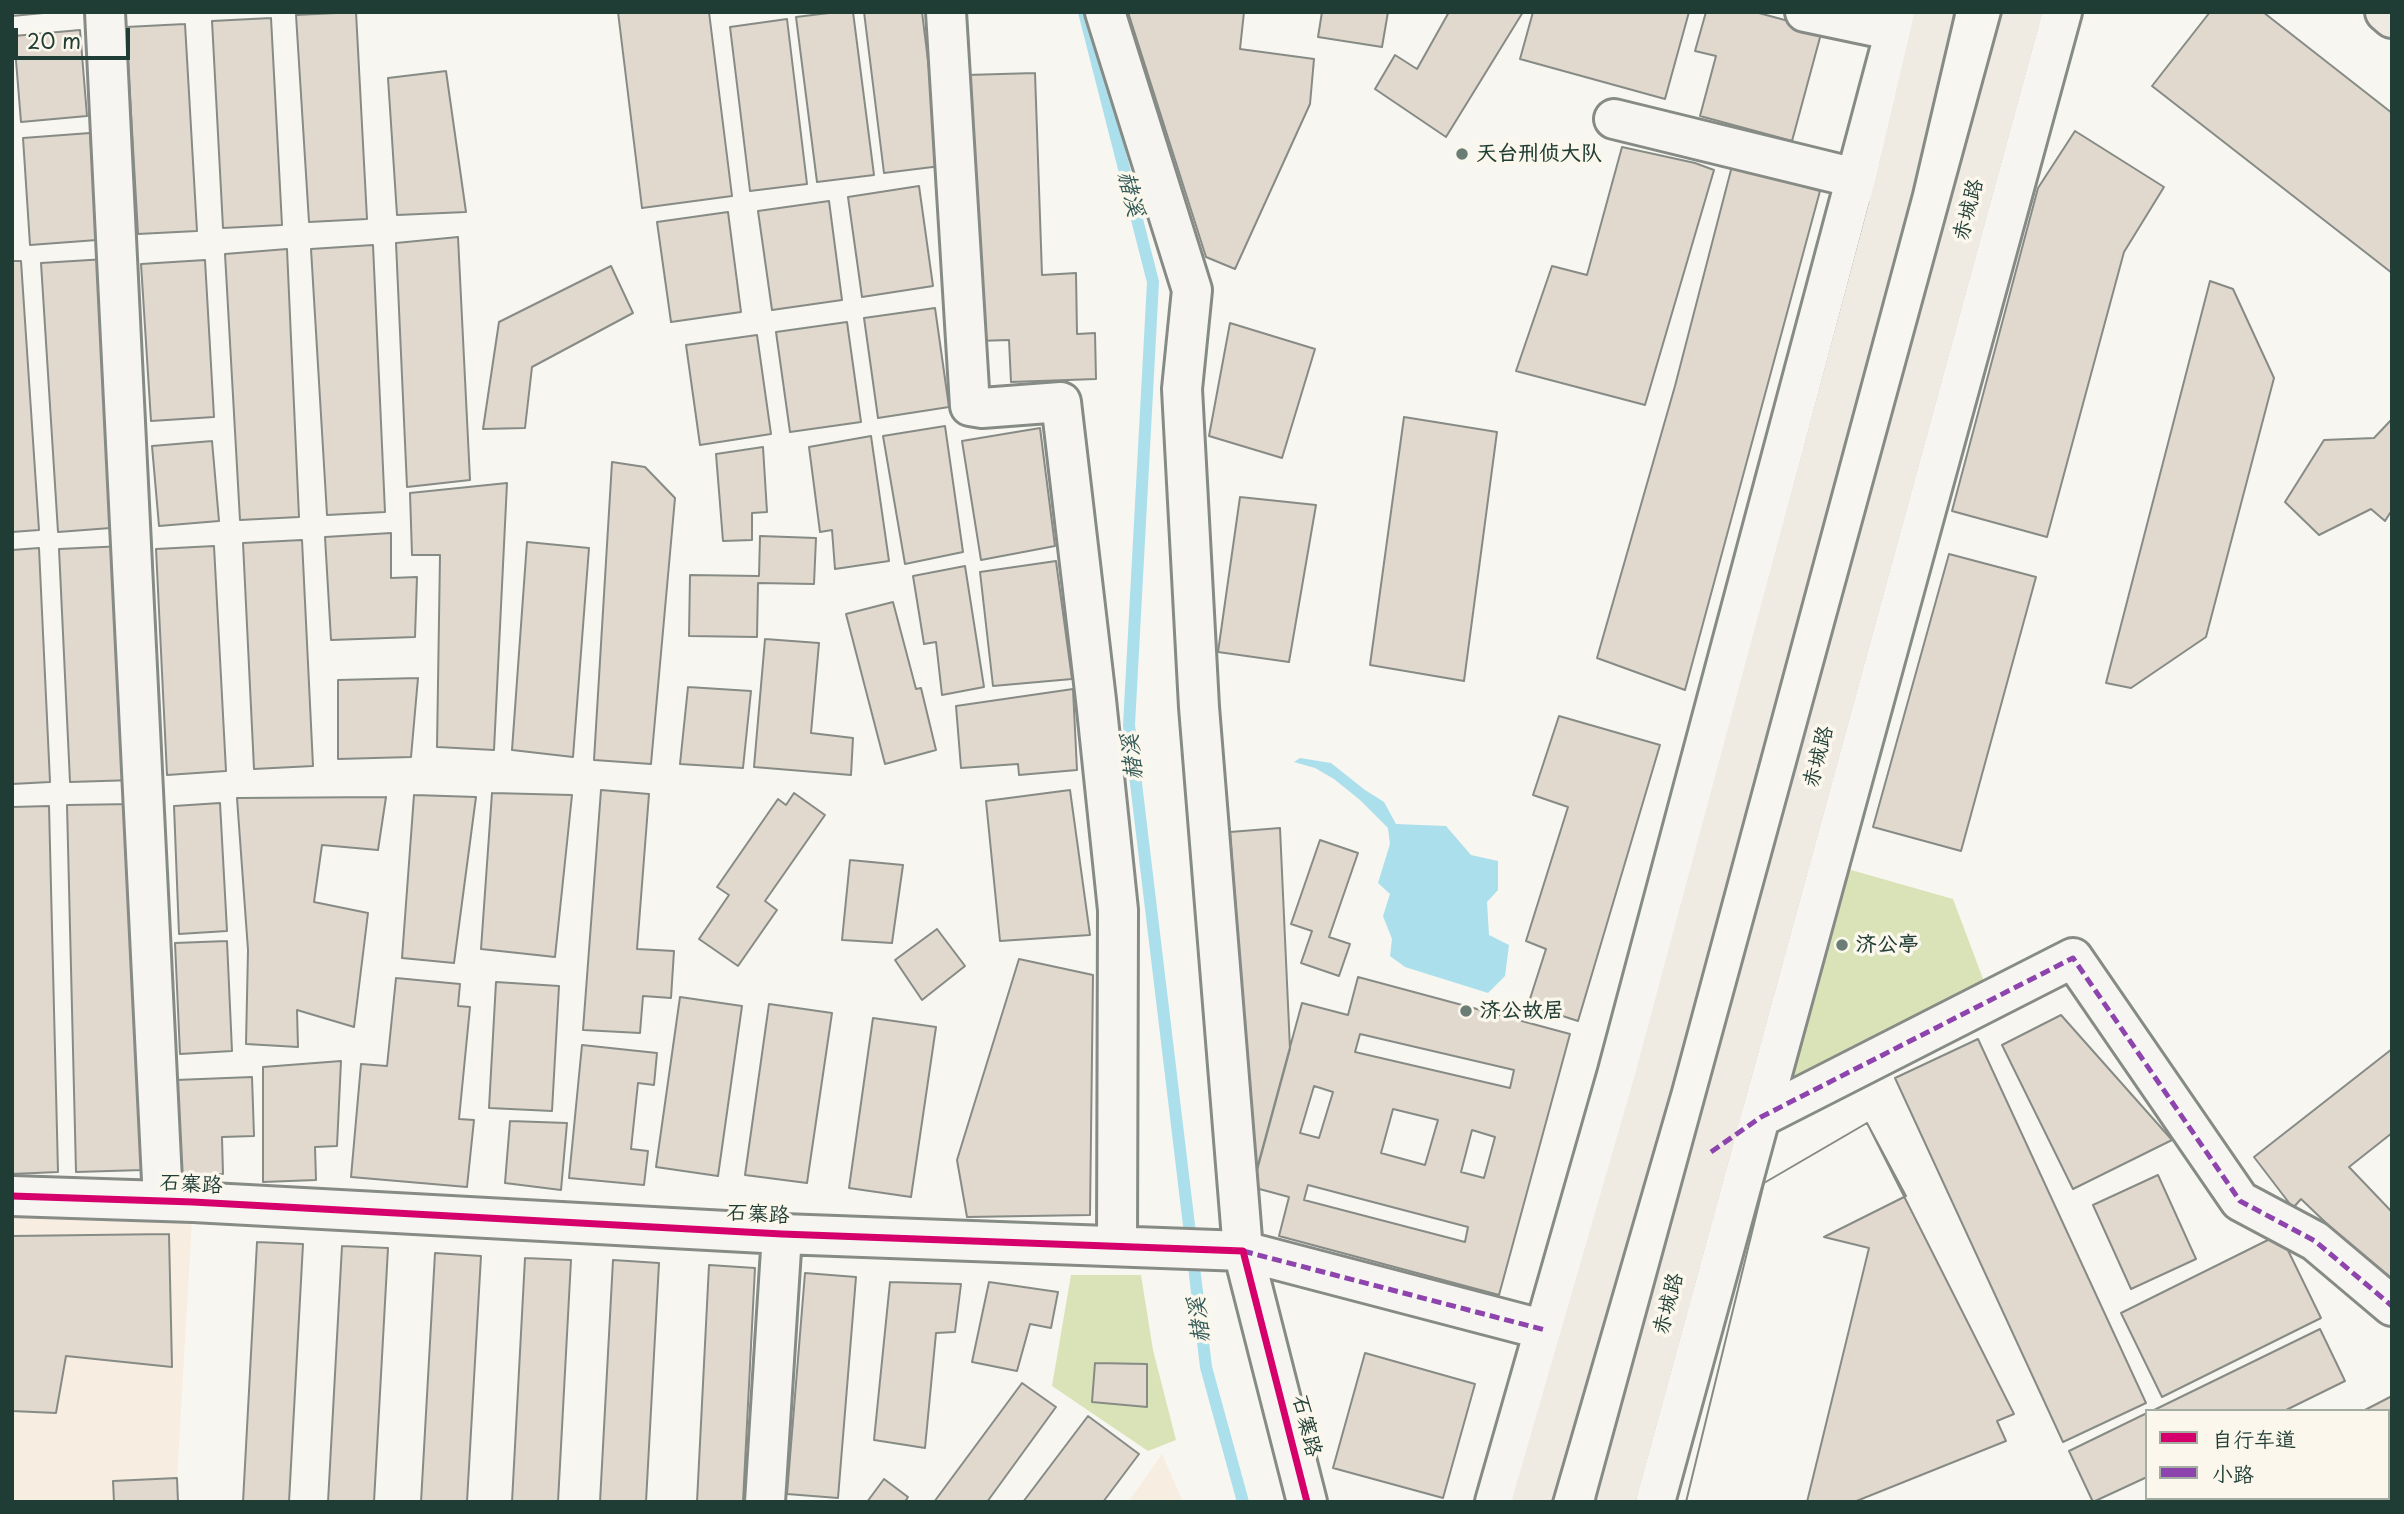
<!DOCTYPE html>
<meta charset="utf-8">
<style>
body{margin:0}
#map{position:relative;width:2404px;height:1514px;overflow:hidden;background:#f8f6f0;font-family:"Playpen Sans","LXGW WenKai TC",sans-serif}
canvas{display:block}
.frame{position:absolute;inset:0;border:14px solid #1f3d34;pointer-events:none}
.legend{position:absolute;left:2145px;top:1409px;width:245px;height:91px;box-sizing:border-box;background:#fbf7ec;border:2px solid #a3ada2;margin:0;padding:9px 12px;list-style:none;font-size:21px;color:#1f3d34}
.legend li{display:flex;align-items:center;gap:14px;height:35px}
.legend b{width:35px;border:2px solid #a3ada2}
.scale{position:absolute;left:14px;top:28px;width:116px;height:32px;box-sizing:border-box;border:4px solid #1f3d34;border-top:0;padding-left:9px;font-size:21px;line-height:24px;white-space:nowrap;color:#1f3d34;-webkit-text-stroke:5px #fbf7ec;paint-order:stroke}
</style>
<div id="map">
<canvas width="2404" height="1514"></canvas>
<div class="frame"></div>
<ul class="legend">
<li><b style="height:9px;background:#d6006c"></b>自行车道</li>
<li><b style="height:9px;background:#8e44ad"></b>小路</li>
</ul>
<div class="scale">20 m</div>
</div>
<script>
const context = document.querySelector('canvas').getContext('2d');
context.lineJoin = 'round';
function fillPath(path, color) { context.fillStyle = color; context.fill(path, 'evenodd'); }
const shape = rows => new Path2D(rows.map(r => 'M' + r).join(''));
function trace(path, color, width, dash) { context.strokeStyle = color; context.lineWidth = width; context.lineCap = dash ? 'butt' : 'round'; context.setLineDash(dash || []); context.stroke(path); }
function write(font, color, halo, rows, align = 'center') {
  context.font = font + ' "Playpen Sans","LXGW WenKai TC",sans-serif'; context.lineWidth = 7; context.setLineDash([]); context.textBaseline = 'middle'; context.strokeStyle = halo; context.fillStyle = color; for (const [text, x, y, turn = 0] of rows) {
    context.save(); context.translate(x, y); context.rotate((+turn || 0) * Math.PI / 180); context.textAlign = isNaN(turn) ? turn : align; if (halo) context.strokeText(text, 0, 0); context.fillText(text, 0, 0); context.restore();
  }
}
const built = shape([
 [12,1196,193,1202,177,1478,178,1502,12,1502],
 [1162,1454,1183,1502,1128,1502]
]);
const green = shape([
 [1830,864,1953,899,1991,1000,1761,1117],
 [1071,1275,1141,1275,1153,1350,1176,1440,1148,1451,1052,1386]
]);
const water = shape([
 [1300,758,1331,763,1365,790,1384,802,1396,824,1446,826,1471,855,1498,861,1498,890,1487,902,1489,935,1509,945,1505,976,1488,993,1405,967,1390,956,1392,939,1383,916,1390,894,1378,883,1390,844,1388,828,1360,800,1334,779,1315,768,1294,762]
]);
const stream = shape([
 [1084,12,1153,282,1129,725,1206,1367,1243,1502]
]);
const building = shape([
 [12,12,54,12,12,16,12,12],
 [356,12,367,219,309,222,296,15,356,12],
 [618,12,709,12,732,196,642,208,618,12],
 [837,12,853,12,874,175,817,182,796,17,837,12],
 [864,12,922,12,941,166,884,173,864,12],
 [1128,12,1244,12,1240,49,1314,59,1310,104,1235,269,1206,257,1128,12],
 [1322,12,1388,12,1382,47,1318,37,1322,12],
 [1449,12,1523,12,1446,137,1375,89,1395,55,1417,69,1449,12],
 [1533,12,1689,12,1665,99,1520,59,1533,12],
 [1706,12,1755,12,1822,30,1792,141,1700,116,1716,56,1695,51,1706,12],
 [2210,12,2263,12,2392,113,2392,273,2152,86,2210,12],
 [271,18,282,225,223,228,212,21,271,18],
 [787,19,807,184,750,191,730,27,787,19],
 [185,24,197,231,138,234,126,27,185,24],
 [80,30,87,116,21,122,14,36,80,30],
 [446,71,466,212,397,215,388,78,446,71],
 [1035,73,1042,275,1076,273,1077,334,1095,333,1096,379,1011,382,1009,340,976,341,967,75,1035,73],
 [2075,131,2164,187,2124,252,2047,537,1952,511,2038,188,2075,131],
 [90,133,97,240,30,245,23,138,90,133],
 [1622,147,1695,163,1714,170,1645,405,1516,371,1552,266,1587,275,1622,147],
 [1732,166,1820,191,1685,690,1597,658,1675,386,1732,166],
 [919,186,933,286,862,297,848,197,919,186],
 [829,201,842,300,772,310,758,211,829,201],
 [728,212,741,312,671,322,657,222,728,212],
 [458,237,470,480,407,487,396,243,458,237],
 [373,245,385,512,327,515,311,249,373,245],
 [287,249,299,517,240,520,225,254,287,249],
 [106,259,124,527,58,532,41,263,106,259],
 [205,260,214,417,151,421,141,264,205,260],
 [12,261,21,261,39,530,12,532,12,261],
 [611,266,633,313,532,367,525,428,483,429,499,322,611,266],
 [2210,281,2233,289,2274,378,2206,637,2131,688,2106,683,2210,281],
 [935,308,949,407,878,418,864,318,935,308],
 [847,322,861,422,790,432,776,332,847,322],
 [1230,323,1315,349,1282,458,1209,436,1230,323],
 [757,335,771,434,700,445,686,345,757,335],
 [1404,417,1497,432,1464,681,1370,665,1404,417],
 [2392,419,2392,510,2385,521,2371,509,2319,535,2285,502,2324,440,2374,438,2392,419],
 [945,426,963,552,905,564,883,436,945,426],
 [1040,428,1055,546,981,560,962,441,1040,428],
 [871,436,889,561,835,569,832,530,820,532,809,447,871,436],
 [212,441,219,521,159,526,152,446,212,441],
 [763,447,767,512,752,513,752,540,723,541,716,454,763,447],
 [612,462,645,467,675,498,651,764,594,760,612,462],
 [507,483,494,750,437,747,440,555,412,555,410,493,507,483],
 [1240,497,1316,505,1289,662,1218,652,1240,497],
 [391,533,391,578,417,577,415,637,331,640,325,537,391,533],
 [760,536,816,538,814,584,758,583,757,637,689,636,690,575,759,576,760,536],
 [302,540,313,766,254,769,243,543,302,540],
 [527,542,589,548,573,757,512,750,527,542],
 [124,546,135,780,70,782,59,549,124,546],
 [214,546,226,771,167,775,156,549,214,546],
 [39,548,50,782,12,784,12,550,39,548],
 [1949,554,2036,577,1961,851,1873,827,1949,554],
 [1056,561,1072,679,993,686,980,572,1056,561],
 [965,566,984,687,942,695,936,642,924,644,913,576,965,566],
 [893,602,916,689,921,688,936,750,885,764,846,614,893,602],
 [765,639,819,643,811,733,853,738,851,775,754,767,765,639],
 [418,678,411,757,338,759,338,680,418,678],
 [688,687,751,691,743,768,680,764,688,687],
 [1073,689,1077,770,1019,775,1018,764,961,768,956,706,1073,689],
 [1559,716,1660,745,1578,1021,1528,1005,1546,949,1526,941,1568,807,1533,795,1559,716],
 [601,790,649,794,637,949,674,951,671,998,643,996,640,1033,583,1030,601,790],
 [1070,790,1090,935,1000,941,986,801,1070,790],
 [492,793,572,795,555,957,481,949,492,793],
 [794,793,825,815,765,901,777,910,738,966,699,939,729,895,717,887,778,799,786,805,794,793],
 [414,795,476,797,454,963,402,958,414,795],
 [386,797,378,850,322,845,314,902,368,913,354,1027,297,1010,298,1047,246,1044,248,950,237,798,386,797],
 [220,803,227,931,179,934,174,806,220,803],
 [134,804,143,1170,76,1172,67,805,134,804],
 [49,806,58,1172,12,1174,12,807,49,806],
 [1280,828,1290,1049,1256,1174,1230,832,1280,828],
 [1320,840,1358,853,1329,937,1350,944,1339,976,1301,963,1312,931,1291,924,1320,840],
 [850,860,903,865,892,943,842,940,850,860],
 [937,929,965,966,922,1000,895,960,937,929],
 [227,941,232,1051,180,1054,175,943,227,941],
 [1019,959,1093,975,1090,1215,967,1217,957,1160,1019,959],
 [1358,977,1570,1034,1499,1295,1279,1236,1289,1197,1252,1187,1302,1003,1348,1015,1358,977],
 [1360,1034,1514,1070,1510,1088,1355,1052,1360,1034],
 [1314,1086,1333,1092,1319,1138,1300,1133,1314,1086],
 [1393,1109,1438,1120,1425,1165,1381,1153,1393,1109],
 [1472,1130,1495,1137,1484,1178,1461,1172,1472,1130],
 [1308,1185,1468,1227,1465,1242,1304,1200,1308,1185],
 [396,978,460,984,458,1006,470,1007,459,1119,474,1120,467,1187,351,1177,361,1064,387,1066,396,978],
 [496,982,559,986,552,1111,489,1108,496,982],
 [680,997,742,1006,718,1176,656,1167,680,997],
 [769,1004,832,1013,807,1183,745,1175,769,1004],
 [2061,1015,2172,1140,2073,1189,2002,1045,2061,1015],
 [873,1018,936,1027,911,1197,849,1188,873,1018],
 [1978,1039,2146,1403,2063,1442,1895,1078,1978,1039],
 [582,1045,657,1053,654,1085,638,1083,631,1149,648,1151,644,1185,569,1178,582,1045],
 [2392,1049,2392,1133,2349,1167,2392,1212,2392,1286,2301,1199,2293,1208,2254,1157,2392,1049],
 [341,1061,337,1146,315,1147,316,1180,263,1182,263,1067,341,1061],
 [252,1077,254,1136,222,1137,223,1174,180,1176,176,1080,252,1077],
 [510,1121,567,1123,561,1190,505,1183,510,1121],
 [1867,1123,1906,1196,1824,1237,1869,1248,1807,1502,1686,1502,1764,1183,1867,1123],
 [1867,1123,2014,1414,1997,1421,2006,1441,1854,1502,1686,1502,1764,1183,1867,1123],
 [2158,1175,2196,1259,2131,1289,2093,1205,2158,1175],
 [169,1234,172,1367,66,1356,56,1413,12,1411,12,1236,169,1234],
 [2280,1234,2321,1318,2162,1397,2121,1313,2280,1234],
 [257,1242,303,1244,289,1502,243,1502,257,1242],
 [342,1246,388,1248,374,1502,328,1502,342,1246],
 [435,1253,481,1256,467,1502,421,1502,435,1253],
 [525,1258,571,1260,558,1502,512,1502,525,1258],
 [613,1260,659,1263,646,1502,600,1502,613,1260],
 [709,1265,755,1268,743,1502,697,1502,709,1265],
 [805,1273,856,1277,838,1498,787,1494,805,1273],
 [890,1282,961,1284,955,1332,936,1333,925,1448,874,1440,890,1282],
 [989,1282,1058,1292,1051,1328,1030,1324,1017,1371,972,1362,989,1282],
 [2320,1329,2345,1381,2284,1411,2152,1411,2320,1329],
 [1365,1353,1475,1384,1443,1498,1333,1468,1365,1353],
 [1095,1363,1147,1364,1147,1407,1092,1402,1095,1363],
 [1022,1383,1056,1407,987,1502,934,1502,1022,1383],
 [2392,1396,2392,1457,2388,1459,2388,1411,2363,1411,2392,1396],
 [2147,1413,2147,1477,2093,1502,2069,1451,2147,1413],
 [1088,1416,1139,1454,1103,1502,1023,1502,1088,1416],
 [177,1478,178,1502,114,1502,113,1481,177,1478],
 [884,1479,908,1497,905,1502,867,1502,884,1479],
 [2178,1498,2192,1498,2194,1502,2171,1502,2178,1498],
 [2203,1498,2335,1498,2327,1502,2205,1502,2203,1498]
]);
const minor = shape([
 [105,12,163,1201],
 [946,12,970,406,982,408,1061,402,1096,700,1118,910,1117,1246],
 [1105,12,1192,290,1182,389,1199,707,1243,1251,1307,1502],
 [1805,12,1919,36],
 [1614,119,1880,184],
 [1747,1127,1761,1117,2073,958,2240,1201,2315,1241,2392,1306],
 [12,1196,193,1202,782,1234,1243,1251,1545,1330],
 [765,1502,782,1234],
 [1495,1502,1617,1075,1900,12],
 [1655,1502,2062,12]
]);
const major = shape([
 [2385,12,2392,18],
 [1531,1502,1652,1084,1893,187,1934,12],
 [1616,1502,2023,12]
]);
const quiet = shape([
 [1711,1152,1761,1117,2073,958,2240,1201,2315,1241,2392,1306],
 [1243,1251,1545,1330]
]);
const cycleway = shape([
 [12,1196,193,1202,782,1234,1243,1251,1307,1502]
]);
const markers = [
 [1462,154,7,"#6b7e76"],
 [1842,945,7,"#6b7e76"],
 [1466,1011,7,"#6b7e76"]
];
const poiNames = [
 ["天台刑侦大队",1476,154],
 ["济公亭",1856,945],
 ["济公故居",1480,1011]
];
const streetNames = [
 ["赤城路",1969,210,-75],
 ["赤城路",1819,757,-75],
 ["石寨路",191,1185,3],
 ["石寨路",758,1215,3],
 ["赤城路",1669,1304,-75],
 ["石寨路",1306,1426,76]
];
const waterNames = [
 ["赭溪",1130,194,76],
 ["赭溪",1133,757,-96],
 ["赭溪",1200,1320,-97]
];
fillPath(built, '#f7ede0');
fillPath(green, '#dae3b7');
fillPath(water, '#abdfec');
trace(stream, '#abdfec', 12);
fillPath(building, '#e1d8ce');
trace(building, '#868b86', 2);
trace(minor, '#868b86', 44);
trace(major, '#868b86', 44);
trace(minor, '#f6f5f1', 38);
trace(major, '#f0ebe2', 38);
trace(quiet, '#8e44ad', 5, [10, 5]);
trace(cycleway, '#d6006c', 7);
for (const [x, y, r, color] of markers) { const dot = new Path2D(); dot.arc(x, y, r, 0, 2 * Math.PI); context.fillStyle = color; context.fill(dot); trace(dot, '#fbf7ec', 2.5); }
write('bold 21px', '#1f3d34', '#fbf7ec', poiNames, 'left');
write('21px', '#1f3d34', '#fbf7ec', streetNames);
write('italic 23px', '#345b58', '#fbf7ec', waterNames);
</script>
